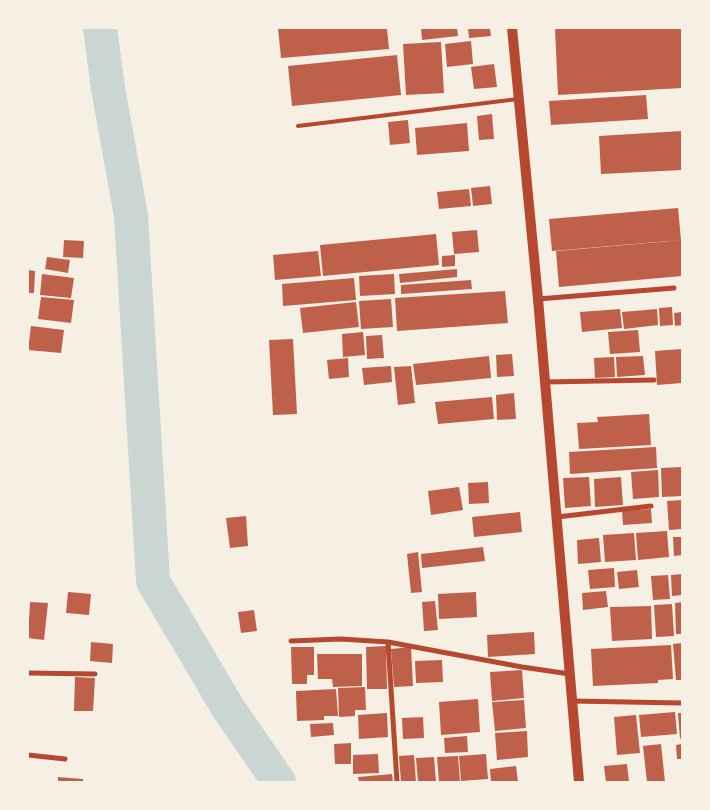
<!DOCTYPE html>
<style>
body{margin:0}
#map{position:relative;width:710px;height:810px;overflow:hidden;background:#f6efe4;font-family:"Crimson Pro",serif}
canvas{display:block}
.frame{position:absolute;inset:0;border:29px solid #f6efe4;pointer-events:none}
</style>
<div id="map">
<canvas width="710" height="810"></canvas>
<div class="frame"></div>
</div>
<script>
const context = document.querySelector('canvas').getContext('2d');
context.lineJoin = 'round';
const shape = rows => new Path2D(rows.map(r => 'M' + r).join(''));
function trace(path, color, width, dash) { context.strokeStyle = color; context.lineWidth = width; context.lineCap = dash ? 'butt' : 'round'; context.setLineDash(dash || []); context.stroke(path); }
function fillPath(path, color) { context.fillStyle = color; context.fill(path, 'evenodd'); }
const river = shape([
 [100,28,108,88,131,216,153,581,228,708,279,782]
]);
const building = shape([
 [278,28,387,28,389,49,281,58],
 [421,28,457,28,458,36,422,40],
 [468,28,490,28,491,36,469,38],
 [555,28,682,28,682,88,558,95],
 [471,41,473,64,447,67,445,44],
 [441,42,444,93,406,95,403,44],
 [397,55,401,95,292,106,288,66],
 [494,64,497,87,474,89,471,67],
 [646,95,648,119,551,125,549,101],
 [492,114,494,139,479,140,477,116],
 [408,120,410,143,390,145,388,122],
 [467,123,469,151,417,155,415,128],
 [682,131,682,170,601,174,599,136],
 [490,186,492,204,473,206,471,188],
 [469,189,471,206,439,209,437,192],
 [678,208,681,240,552,251,549,219],
 [477,230,479,252,454,254,452,232],
 [436,234,439,265,323,276,320,245],
 [64,240,84,241,83,258,63,257],
 [682,240,682,276,559,287,556,251],
 [318,251,321,276,275,280,273,255],
 [455,255,455,266,442,267,442,256],
 [47,257,70,260,68,273,45,269],
 [457,269,457,277,400,283,399,274],
 [28,270,35,271,34,293,28,293],
 [42,274,74,278,71,298,40,295],
 [394,274,395,294,360,296,359,276],
 [354,278,356,300,283,306,282,284],
 [471,280,472,289,401,294,401,285],
 [505,291,508,323,397,331,395,298],
 [41,297,74,300,71,323,38,319],
 [391,299,393,327,361,329,359,301],
 [356,302,359,327,303,333,300,308],
 [672,307,673,325,660,326,659,308],
 [620,309,622,328,582,332,580,312],
 [657,309,658,325,624,329,622,312],
 [682,312,682,325,675,326,674,313],
 [31,326,64,330,61,353,28,350],
 [638,330,640,352,610,354,608,332],
 [363,332,365,355,343,357,342,334],
 [382,335,384,358,367,359,366,336],
 [293,339,297,414,273,415,269,340],
 [682,349,682,383,657,385,655,351],
 [512,354,514,376,497,377,496,355],
 [489,356,491,378,416,385,413,364],
 [643,356,645,375,617,377,616,357],
 [614,357,615,377,595,378,594,358],
 [348,358,349,377,329,379,327,360],
 [391,366,392,382,364,385,362,368],
 [411,366,415,403,398,405,394,367],
 [514,393,516,419,497,420,496,395],
 [492,397,494,419,438,424,435,402],
 [649,414,651,445,579,449,577,423,598,422,597,417],
 [656,447,657,468,570,474,569,452],
 [682,467,682,496,662,497,661,468],
 [658,470,659,497,633,499,631,472],
 [589,477,591,506,565,508,563,478],
 [621,477,623,505,595,507,594,479],
 [488,482,489,503,469,504,468,483],
 [459,487,463,510,431,515,428,491],
 [682,500,682,529,669,530,667,501],
 [651,509,652,523,623,525,622,511],
 [520,512,522,532,474,537,472,517],
 [246,516,248,546,230,548,226,518],
 [667,531,669,557,638,560,636,533],
 [634,533,636,560,605,562,603,535],
 [673,537,682,537,682,555,674,556],
 [599,538,601,562,578,564,577,540],
 [483,547,485,561,422,568,421,554],
 [418,552,422,592,411,593,407,554],
 [614,568,615,587,590,589,588,570],
 [637,570,639,587,619,589,617,572],
 [682,574,682,595,672,596,671,575],
 [668,575,670,599,653,600,651,576],
 [606,591,608,607,583,610,582,593],
 [68,592,91,594,89,615,66,613],
 [476,592,477,617,439,619,438,594],
 [435,601,438,630,424,631,422,602],
 [30,602,48,603,44,640,28,638],
 [682,602,682,634,676,634,675,603],
 [672,604,674,636,656,637,654,605],
 [651,606,652,639,612,641,610,607],
 [254,610,257,631,241,633,238,612],
 [534,632,535,654,488,657,487,635],
 [91,642,113,644,112,663,90,661],
 [682,643,682,680,676,680,673,644],
 [671,645,673,679,658,680,658,683,593,686,591,649],
 [386,646,387,689,367,689,366,647],
 [291,647,314,647,314,675,307,675,307,684,292,684],
 [411,647,413,686,394,687,391,649],
 [317,654,362,654,362,686,333,687,332,679,318,679],
 [442,660,443,682,416,683,415,661],
 [522,670,524,698,492,701,490,672],
 [75,677,95,678,93,711,74,711],
 [365,687,366,710,355,710,355,716,339,717,338,688],
 [336,689,338,716,324,716,324,720,297,721,296,691],
 [478,699,480,732,441,735,439,702],
 [524,700,526,728,495,731,492,702],
 [675,712,677,734,641,737,639,715],
 [387,713,388,737,359,739,358,715],
 [678,713,682,713,682,738,680,739],
 [636,715,640,753,617,755,614,717],
 [423,717,424,738,403,739,402,718],
 [333,723,334,735,311,737,310,724],
 [527,731,528,757,497,760,495,733],
 [467,736,468,752,445,753,444,738],
 [351,743,351,764,335,764,334,744],
 [661,744,665,782,647,782,643,746],
 [682,744,682,759,677,759,676,745],
 [378,754,379,773,353,774,353,755],
 [486,754,488,779,461,781,459,756],
 [414,755,416,782,401,782,399,756],
 [458,756,460,782,439,782,437,757],
 [434,757,436,782,418,782,416,758],
 [627,764,629,782,606,782,604,766],
 [516,766,518,782,491,782,490,769],
 [392,774,393,782,359,782,358,777],
 [58,777,83,779,83,782,58,782]
]);
const service = shape([
 [298,126,518,99]
]);
const minor = shape([
 [538,299,674,288],
 [545,382,654,380],
 [557,517,651,506],
 [291,641,341,639,388,642,522,667,570,674],
 [388,642,397,782],
 [28,673,95,674],
 [572,701,682,703],
 [28,755,65,759]
]);
const secondary = shape([
 [512,28,538,299,579,782]
]);
trace(river, '#c9d6d2', 34);
fillPath(building, '#bf614a');
trace(service, '#b5482f', 4);
trace(minor, '#b5482f', 5);
trace(secondary, '#b5482f', 10);
</script>
